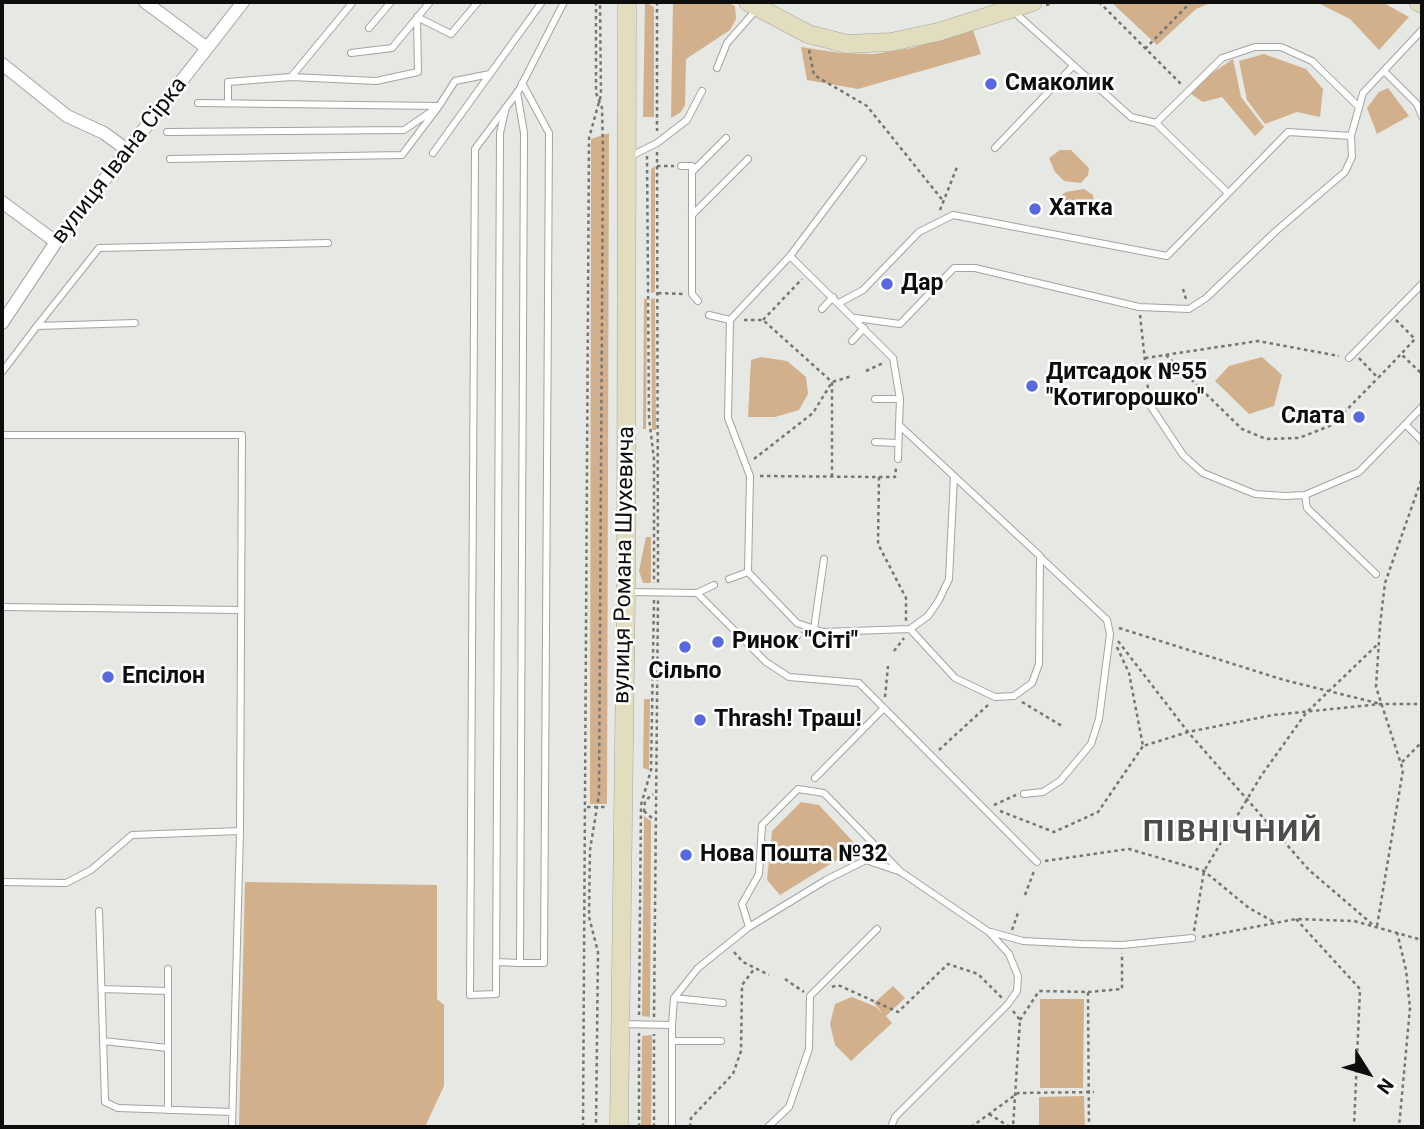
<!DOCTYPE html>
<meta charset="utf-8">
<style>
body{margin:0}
#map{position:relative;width:1424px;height:1129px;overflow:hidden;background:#e6e8e4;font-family:Roboto,sans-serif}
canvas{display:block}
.frame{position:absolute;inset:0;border:4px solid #0c0d0c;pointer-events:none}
.north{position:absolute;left:1333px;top:1038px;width:70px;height:70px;-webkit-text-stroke:5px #fff;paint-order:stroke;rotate:127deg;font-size:19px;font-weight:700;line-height:28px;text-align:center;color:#0c0d0c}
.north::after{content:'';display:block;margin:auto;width:24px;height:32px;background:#0c0d0c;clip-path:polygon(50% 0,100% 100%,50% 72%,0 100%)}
</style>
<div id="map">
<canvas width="1424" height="1129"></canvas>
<div class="frame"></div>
<div class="north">N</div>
</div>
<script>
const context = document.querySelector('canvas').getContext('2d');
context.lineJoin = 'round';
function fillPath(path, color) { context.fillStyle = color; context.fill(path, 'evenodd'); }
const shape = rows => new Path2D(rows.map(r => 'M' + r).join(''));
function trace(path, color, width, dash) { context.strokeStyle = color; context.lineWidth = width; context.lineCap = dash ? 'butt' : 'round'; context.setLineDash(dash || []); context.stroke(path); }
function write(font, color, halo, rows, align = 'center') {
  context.font = font + ' Roboto,sans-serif'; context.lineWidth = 5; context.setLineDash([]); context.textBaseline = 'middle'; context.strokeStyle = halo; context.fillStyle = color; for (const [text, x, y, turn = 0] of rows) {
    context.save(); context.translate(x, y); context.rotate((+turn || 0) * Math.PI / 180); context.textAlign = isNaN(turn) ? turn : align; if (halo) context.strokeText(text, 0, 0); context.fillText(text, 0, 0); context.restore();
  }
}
const green = shape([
 [645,2,654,7,654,117,643,117],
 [673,2,727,2,735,6,736,19,730,30,686,59,685,105,681,112,671,118],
 [1111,2,1213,2,1196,9,1157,45],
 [1316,2,1382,2,1409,17,1379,50,1350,19],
 [973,30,981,54,858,89,807,80,801,47,841,53,874,54,912,48],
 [1264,54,1306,69,1323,89,1320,117,1297,112,1265,124,1247,100,1239,61],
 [1233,59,1241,97,1264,127,1255,136,1222,97,1203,102,1191,94,1208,76],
 [1388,88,1409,116,1377,134,1367,108,1379,92],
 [609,133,607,804,590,804,591,139],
 [1060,150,1071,150,1089,168,1088,175,1081,183,1064,181,1055,172,1049,158],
 [655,166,655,292,651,293,651,169],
 [1084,189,1093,195,1094,203,1083,214,1058,206,1057,198,1066,192],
 [655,298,656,430,652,430,651,299],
 [644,299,647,299,646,429,643,429],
 [761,357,787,361,806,377,808,394,799,410,775,417,748,417,751,360],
 [1262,357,1282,375,1274,406,1249,414,1215,381,1229,366],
 [646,537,651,537,651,583,643,583,639,571],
 [644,699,650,699,649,770,643,768],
 [801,802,819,805,858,847,780,895,767,880,772,831],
 [644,816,651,821,650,1017,642,1016],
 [245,882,437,885,437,999,444,1005,444,1086,425,1127,239,1127],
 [893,986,905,998,886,1016,892,1023,851,1061,835,1045,830,1024,835,1004,852,997,876,1007,883,1014,874,1003],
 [1040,999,1084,999,1083,1088,1040,1088],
 [652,1035,651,1127,641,1127,642,1036],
 [1084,1096,1085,1127,1039,1127,1039,1097]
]);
const path = shape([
 [596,2,596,93,602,108,603,151,599,795,590,850,589,917,598,952,596,1127],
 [657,2,657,131],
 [1099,2,1183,86],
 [1046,5,1056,2],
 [1145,49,1191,2],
 [809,50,814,75,867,106,944,202],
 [657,152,658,583],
 [647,156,649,418,654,459,654,583],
 [657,166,674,166],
 [940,210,957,167],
 [1183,289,1186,299],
 [658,293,683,294],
 [1140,315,1149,398],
 [744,320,763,320,832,382,832,476],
 [763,320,802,279],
 [1396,320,1415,339,1402,353],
 [1166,355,1242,429,1266,439,1299,438,1332,425,1378,378],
 [1145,358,1258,341,1339,356],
 [1359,358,1378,378,1401,354,1422,374],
 [866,371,885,362],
 [754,459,813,413,832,382,852,376],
 [760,476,879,477,878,544,906,598,906,621],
 [879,477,895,477,896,468],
 [1119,628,1284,680,1381,704],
 [1118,641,1188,732,1309,870,1372,924],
 [795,645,802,632],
 [1117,647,1129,673,1143,746,1188,732,1273,715,1381,704,1422,704],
 [894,651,904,638],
 [885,697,888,666],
 [1022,702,1062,726],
 [939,750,988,705],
 [1402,762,1422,742],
 [994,805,1016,795],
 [587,807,608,807],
 [644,811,654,820],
 [1000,811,1054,832,1098,812,1143,746],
 [644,812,645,801,653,794],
 [1045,861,1129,849,1204,871,1249,908,1276,923],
 [1025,895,1034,871],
 [1296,919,1360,989,1354,1127],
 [1377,926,1403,770,1376,687,1380,625,1385,583,1422,478],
 [1012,930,1019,910],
 [1194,931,1204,871,1261,776,1306,713,1379,643],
 [1397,932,1406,970,1410,1008,1399,1127],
 [1202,937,1296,919,1354,921,1422,940],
 [734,952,743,962,769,975],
 [785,979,804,992],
 [832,987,838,985,898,1012,948,964,978,974,1002,998],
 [1088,992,1122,989,1122,953],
 [1013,1011,1020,1020,1013,1127],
 [639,1015,641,805,651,770,654,600],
 [654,1017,658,600],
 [1020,1020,1039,991,1088,992,1089,1127],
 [989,1114,1010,1127],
 [583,1127,589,138,601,95,600,2],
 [639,1127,639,1033],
 [654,1127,654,1034],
 [690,1127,691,1118,733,1074,741,1051,742,985,755,968],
 [971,1127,1018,1093,1094,1092]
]);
const lane = shape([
 [1013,11,1131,117,1156,123,1228,193],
 [417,17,451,34,478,2],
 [369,28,391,2],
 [351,53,392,48,430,2],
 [717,68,727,43,756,10],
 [1384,71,1417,104,1422,116],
 [291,77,376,81,418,72,417,17],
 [198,103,439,106,455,81,490,74],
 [228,103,228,82,291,77,353,2],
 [506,107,500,133,496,994,470,995,475,149,519,90,564,2],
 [1156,123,1222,58,1255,47,1281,47,1312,61,1358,106],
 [167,132,404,130,435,109],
 [995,148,1073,66],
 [433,153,542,2],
 [629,157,657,143,687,120,702,91],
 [170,159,402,155,439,106],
 [681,166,692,166,692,294,698,301],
 [692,172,726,138],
 [692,215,748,159],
 [790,256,893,358,900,399,899,425,1040,556,1039,664,1032,683,1014,696,995,697,955,678,910,629,823,632,797,623,748,572,750,476,728,418,730,320,790,256,863,159],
 [839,303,863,290,919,232,953,215,1167,256,1288,132,1351,136],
 [822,309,833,297],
 [709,315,730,320],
 [855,318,900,324,954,268,975,268,1139,307,1189,309,1206,298,1276,231,1345,172,1352,157,1351,136,1363,93,1422,30],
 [37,326,99,248,328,243],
 [852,341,864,328],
 [1349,358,1422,284],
 [2,372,37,326,135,323],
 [875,399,900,399],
 [1150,405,1183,455,1203,473,1255,494,1285,496,1305,495,1359,472,1422,407],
 [1407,426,1422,441],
 [2,435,242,435,240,831],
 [875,442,898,443],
 [898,459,899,425],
 [1305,495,1307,508,1376,574],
 [729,579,748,572],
 [627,592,697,593,714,585],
 [697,593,766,662,789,677,859,683,1037,862],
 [2,607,241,610],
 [814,629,824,559],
 [910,629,928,616,939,600,949,579,954,476],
 [815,778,884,708],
 [1024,794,1043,792,1060,781,1091,744,1099,719,1110,634,1107,620,1040,557],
 [2,882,66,883,91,870,132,835,240,831,232,1127],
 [99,911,105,1102,118,1108,232,1112],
 [749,927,742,904,759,874,762,825,798,789,824,793,899,870],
 [991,932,1023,941,1082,944,1122,945,1192,938],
 [496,962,520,963,524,133,517,92],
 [520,963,544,963,549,133,522,83],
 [168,969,168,1110],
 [102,989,168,991],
 [674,998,723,1003],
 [621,1024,672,1025,672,1127],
 [672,1025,674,998,698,968,749,927,826,880,866,860,901,872,989,932,1009,954,1018,976,1017,991,1008,1004,895,1117,891,1127],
 [103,1041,168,1048],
 [672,1041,721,1041],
 [768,1127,789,1107,809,1049,810,996,877,929]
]);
const street = shape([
 [145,2,207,48],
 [2,64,67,116,104,133,127,150],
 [2,202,56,242],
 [2,323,56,242,243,2]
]);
const secondary = shape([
 [748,2,808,34,847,44,891,42,938,32,1033,2],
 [1418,2,1422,4],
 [619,1127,626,592,627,2]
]);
const markers = [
 [991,84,7,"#5869df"],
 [1035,209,7,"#5869df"],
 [887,284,7,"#5869df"],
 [1032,386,7,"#5869df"],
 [1359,417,7,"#5869df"],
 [718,642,7,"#5869df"],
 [685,647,7,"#5869df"],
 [108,677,7,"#5869df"],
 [700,720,7,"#5869df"],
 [686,855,7,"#5869df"]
];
const poiNames = [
 ["Смаколик",1005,84],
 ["Хатка",1049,209],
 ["Дар",901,284],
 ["Дитсадок №55",1046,373],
 ["\"Котигорошко\"",1046,399],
 ["Слата",1345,417,"right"],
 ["Ринок \"Сіті\"",732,642],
 ["Сільпо",685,672,"center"],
 ["Епсілон",122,677],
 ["Thrash! Траш!",714,720],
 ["Нова Пошта №32",700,855]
];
const streetNames = [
 ["вулиця Івана Сірка",120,161,-52],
 ["вулиця Романа Шухевича",625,565,-89]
];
const districtNames = [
 ["ПІВНІЧНИЙ",1233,833]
];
fillPath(green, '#d2b08b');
trace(lane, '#a2a4a0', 8);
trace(street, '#a2a4a0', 14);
trace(secondary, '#a2a4a0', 19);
trace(path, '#747674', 2.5, [3.5, 3.5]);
trace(lane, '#fff', 6);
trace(street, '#fff', 12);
trace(secondary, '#e3ddbf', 18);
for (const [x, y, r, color] of markers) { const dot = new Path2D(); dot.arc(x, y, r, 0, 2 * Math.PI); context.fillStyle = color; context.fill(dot); trace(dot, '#fff', 2.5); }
write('bold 23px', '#0c0d0c', '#fff', poiNames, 'left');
write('23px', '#0c0d0c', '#fff', streetNames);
context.letterSpacing = '2px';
write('bold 30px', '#4b4d4a', '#fff', districtNames);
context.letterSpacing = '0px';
</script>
